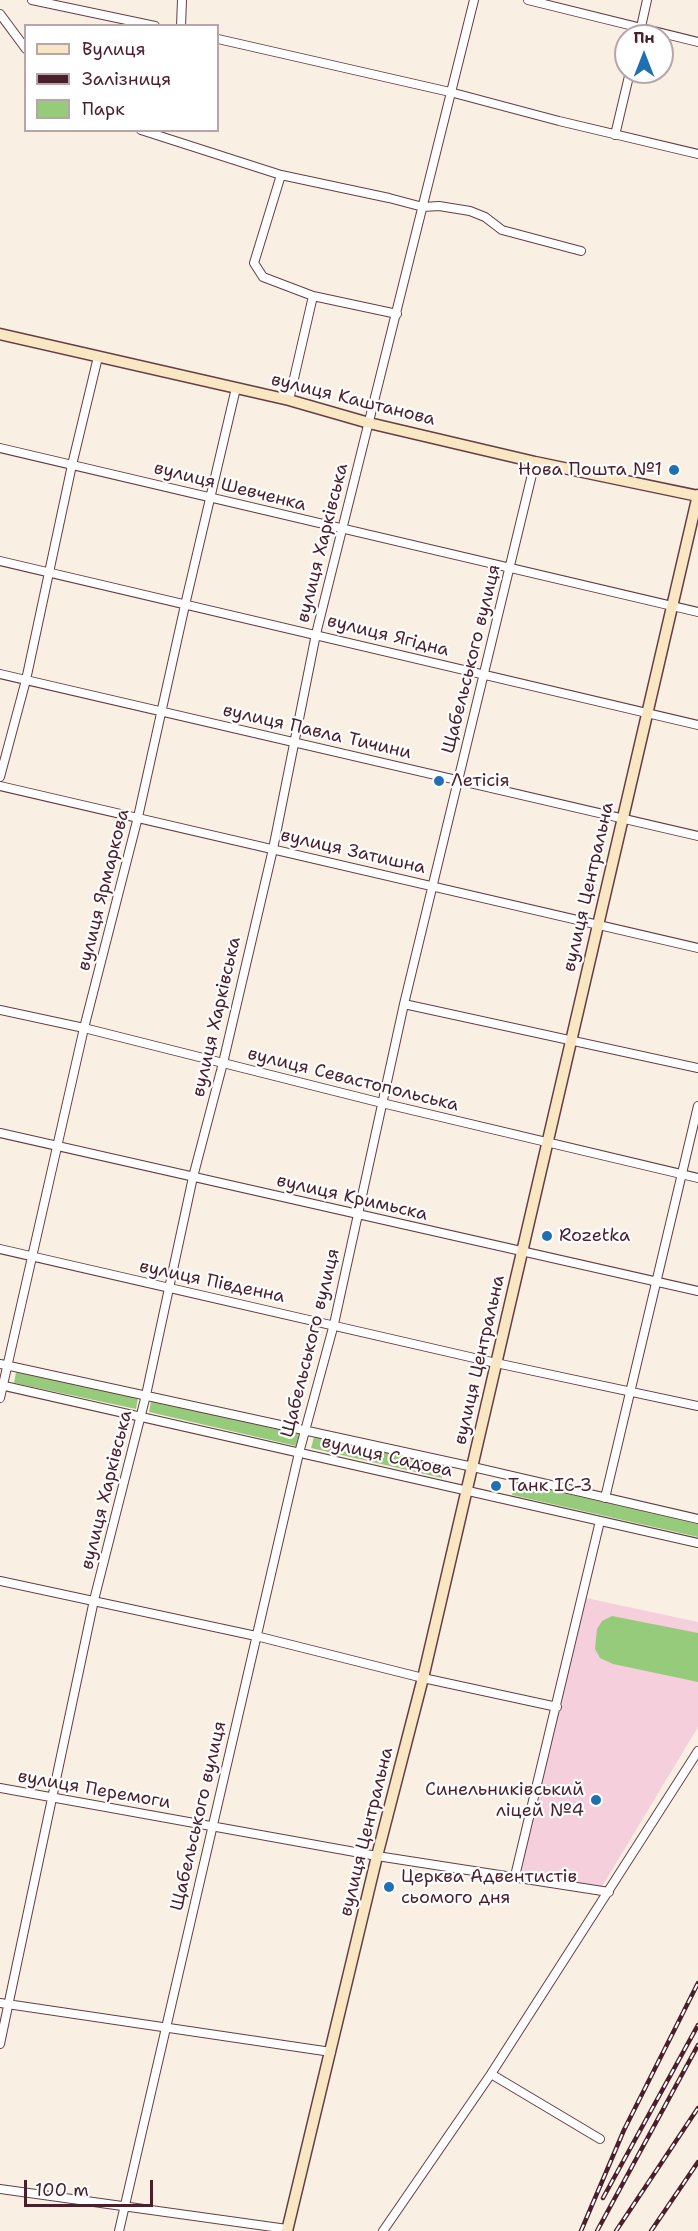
<!DOCTYPE html>
<meta charset="utf-8">
<style>
body{margin:0}
#map{position:relative;width:698px;height:2231px;overflow:hidden;background:#f9efe2;font-family:"Shantell Sans",sans-serif}
canvas{display:block}
.legend{position:absolute;left:24px;top:24px;width:195px;height:108px;box-sizing:border-box;background:#fff;border:2px solid #b7a5aa;margin:0;padding:8px 10px;list-style:none;font-size:18px;color:#4a1f2b}
.legend li{display:flex;align-items:center;gap:12px;height:30px}
.legend b{width:30px;border:2px solid #b7a5aa}
.north{position:absolute;left:614px;top:24px;width:60px;height:60px;box-sizing:border-box;background:#fff;border:2px solid #b7a5aa;border-radius:50%;rotate:0deg;font-size:16px;font-weight:700;line-height:24px;text-align:center;color:#4a1f2b}
.north::after{content:'';display:block;margin:auto;width:21px;height:27px;background:#1f6fb2;clip-path:polygon(50% 0,100% 100%,50% 72%,0 100%)}
.scale{position:absolute;left:24px;top:2180px;width:129px;height:27px;box-sizing:border-box;border:3px solid #4a1f2b;border-top:0;padding-left:8px;font-size:18px;line-height:21px;white-space:nowrap;color:#4a1f2b;-webkit-text-stroke:4px #fff;paint-order:stroke}
</style>
<div id="map">
<canvas width="698" height="2231"></canvas>
<ul class="legend">
<li><b style="height:8px;background:#f9e7c3"></b>Вулиця</li>
<li><b style="height:8px;background:#4a1f2b"></b>Залізниця</li>
<li><b style="height:16px;background:#96cb7c"></b>Парк</li>
</ul>
<div class="north">Пн</div>
<div class="scale">100 m</div>
</div>
<script>
const context = document.querySelector('canvas').getContext('2d');
context.lineJoin = 'round';
function fillPath(path, color) { context.fillStyle = color; context.fill(path, 'evenodd'); }
const shape = rows => new Path2D(rows.map(r => 'M' + r).join(''));
function trace(path, color, width, dash) { context.strokeStyle = color; context.lineWidth = width; context.lineCap = dash ? 'butt' : 'round'; context.setLineDash(dash || []); context.stroke(path); }
function write(font, color, halo, rows, align = 'center') {
  context.font = font + ' "Shantell Sans",sans-serif'; context.lineWidth = 4.5; context.setLineDash([]); context.textBaseline = 'middle'; context.strokeStyle = halo; context.fillStyle = color; for (const [text, x, y, turn = 0] of rows) {
    context.save(); context.translate(x, y); context.rotate((+turn || 0) * Math.PI / 180); context.textAlign = isNaN(turn) ? turn : align; if (halo) context.strokeText(text, 0, 0); context.fillText(text, 0, 0); context.restore();
  }
}
const built = shape([
 [586,1598,698,1622,698,1727,601,1888,520,1873]
]);
const green = shape([
 [16,1372,138,1398,136,1409,14,1383],
 [151,1401,299,1434,296,1446,149,1412],
 [314,1437,445,1465,442,1478,311,1448],
 [515,1481,698,1523,698,1537,512,1495],
 [612,1616,698,1633,698,1682,613,1664,600,1658,595,1649,597,1629,602,1621]
]);
const street = shape([
 [32,0,155,26],
 [528,0,698,42],
 [0,14,26,49],
 [181,26,182,0],
 [639,36,647,0],
 [218,39,450,92,559,121,698,154],
 [141,130,281,175,389,198,423,207,439,206,470,211,485,217,502,230,581,251],
 [615,135,630,72],
 [281,175,254,263,263,277,313,296,397,314],
 [289,400,313,296],
 [0,448,698,612],
 [0,561,698,725],
 [0,674,698,836],
 [0,777,26,680,72,465,98,357],
 [0,786,698,948],
 [404,1004,698,1068],
 [0,1010,84,1028,382,1103,698,1178],
 [0,1133,698,1291],
 [0,1249,496,1363,698,1406],
 [0,1364,473,1467,698,1519],
 [0,1385,698,1543],
 [0,1398,84,1028,138,817,185,605,236,388],
 [605,1498,698,1106],
 [0,1581,256,1636,423,1678,557,1707],
 [0,1788,377,1856,609,1892],
 [515,1876,600,1521],
 [0,2003,331,2052],
 [0,2044,94,1600,146,1395,193,1177,223,1063,273,849,316,634,474,0],
 [491,2074,600,2139],
 [0,2189,287,2229],
 [119,2231,299,1453,334,1324,404,1004,535,462],
 [383,2231,491,2074,698,1751]
]);
const secondary = shape([
 [0,334,289,400,369,423,535,462,698,496],
 [287,2231,377,1856,423,1678,698,495]
]);
const rail = shape([
 [603,2198,698,2025],
 [581,2231,624,2130,698,1983],
 [597,2231,698,2045],
 [616,2231,698,2108],
 [651,2231,698,2162]
]);
const markers = [
 [674,470,6,"#1f6fb2"],
 [439,781,6,"#1f6fb2"],
 [547,1236,6,"#1f6fb2"],
 [496,1486,6,"#1f6fb2"],
 [596,1800,6,"#1f6fb2"],
 [389,1887,6,"#1f6fb2"]
];
const streetNames = [
 ["вулиця Каштанова",353,400,14],
 ["вулиця Шевченка",230,487,14],
 ["вулиця Харківська",323,543,-76],
 ["вулиця Ягідна",388,636,14],
 ["Щабельського вулиця",472,659,-76],
 ["вулиця Павла Тичини",317,732,13],
 ["вулиця Затишна",353,852,13],
 ["вулиця Центральна",589,887,-77],
 ["вулиця Ярмаркова",104,890,-76],
 ["вулиця Харківська",217,1017,-77],
 ["вулиця Севастопольська",353,1080,14],
 ["вулиця Кримьска",352,1198,13],
 ["вулиця Південна",212,1282,12],
 ["Щабельського вулиця",311,1343,-76],
 ["вулиця Центральна",480,1360,-77],
 ["вулиця Садова",387,1457,13],
 ["вулиця Харківська",107,1490,-76],
 ["вулиця Перемоги",94,1790,10],
 ["Щабельського вулиця",199,1816,-77],
 ["вулиця Центральна",367,1832,-76]
];
const poiNames = [
 ["Нова Пошта №1",662,470,"right"],
 ["Летісія",451,781],
 ["Rozetka",559,1236],
 ["Танк ІС-3",508,1486],
 ["Синельниківський",584,1790,"right"],
 ["ліцей №4",584,1811,"right"],
 ["Церква Адвентистів",401,1877],
 ["сьомого дня",401,1898]
];
fillPath(built, '#f5cfdb');
fillPath(green, '#96cb7c');
trace(street, '#643e46', 10);
trace(secondary, '#643e46', 13);
trace(street, '#fff', 8);
trace(secondary, '#f9e7c3', 10);
trace(rail, '#4a1f2b', 4.5);
trace(rail, '#fff', 2, [7]);
for (const [x, y, r, color] of markers) { const dot = new Path2D(); dot.arc(x, y, r, 0, 2 * Math.PI); context.fillStyle = color; context.fill(dot); trace(dot, '#fff', 2); }
write('18px', '#4a1f2b', '#fff', streetNames);
write('18px', '#4a1f2b', '#fff', poiNames, 'left');
</script>
